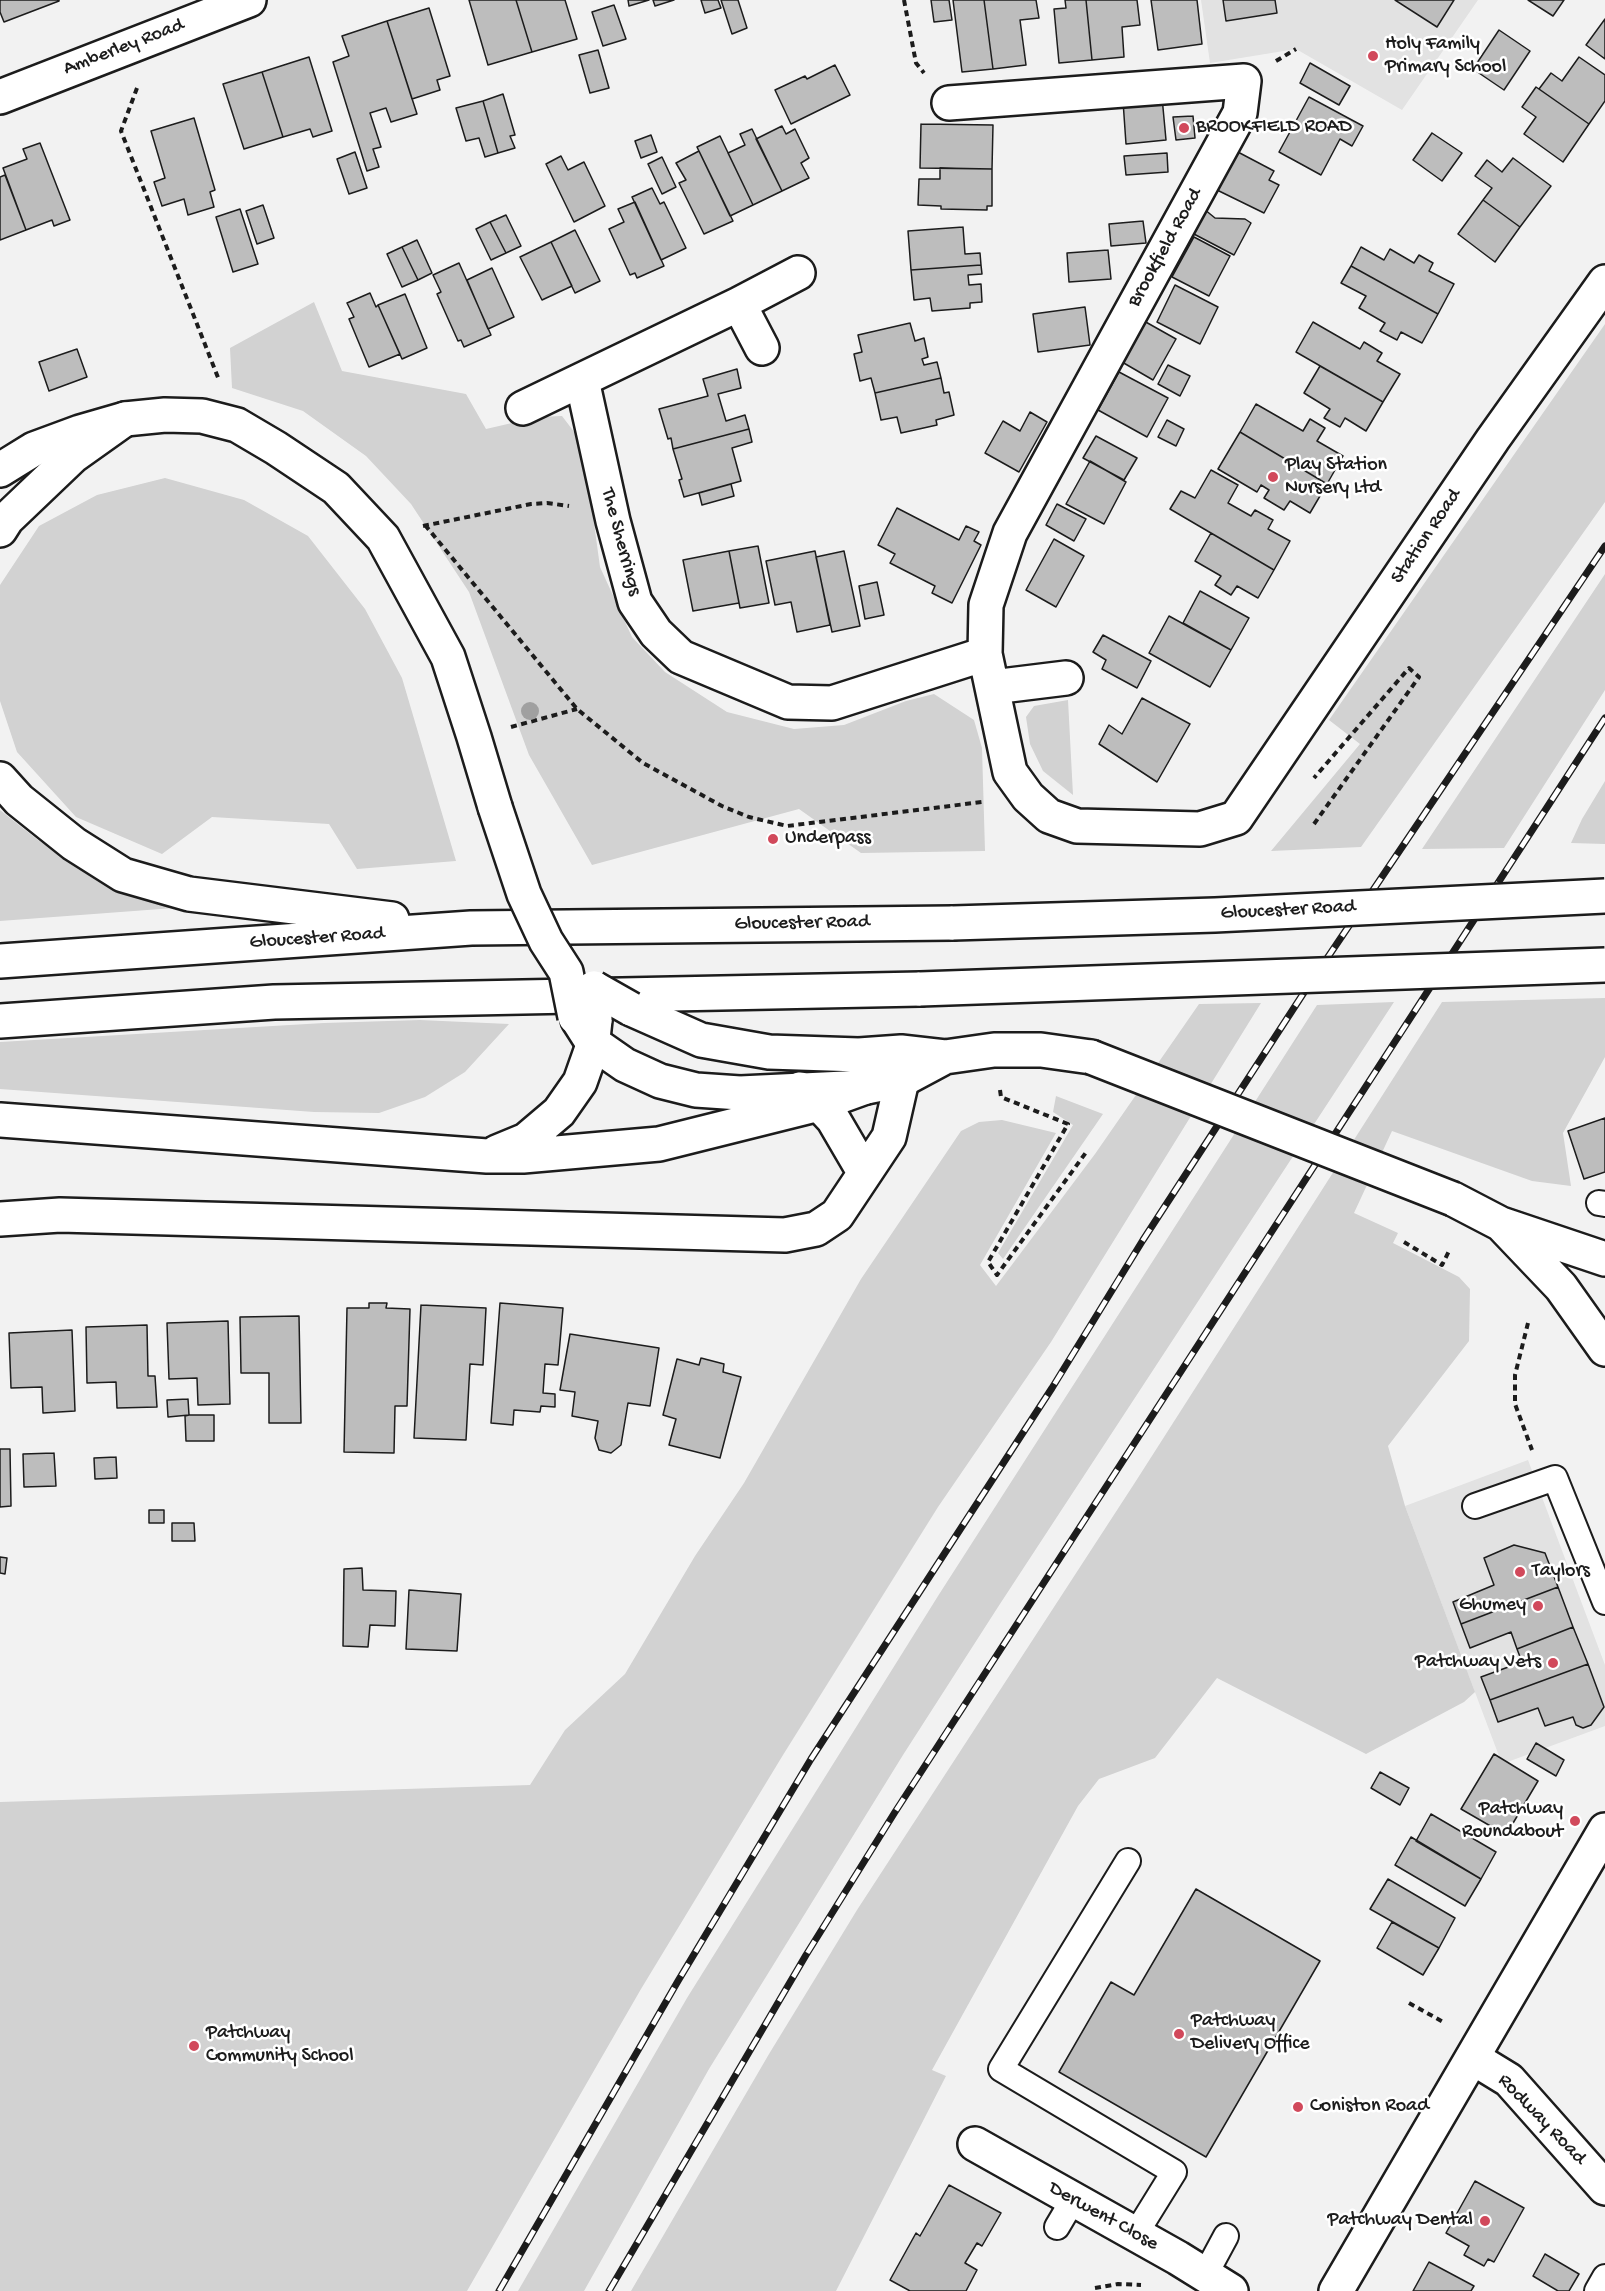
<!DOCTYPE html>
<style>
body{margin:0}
canvas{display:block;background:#f2f2f2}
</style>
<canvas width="1605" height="2291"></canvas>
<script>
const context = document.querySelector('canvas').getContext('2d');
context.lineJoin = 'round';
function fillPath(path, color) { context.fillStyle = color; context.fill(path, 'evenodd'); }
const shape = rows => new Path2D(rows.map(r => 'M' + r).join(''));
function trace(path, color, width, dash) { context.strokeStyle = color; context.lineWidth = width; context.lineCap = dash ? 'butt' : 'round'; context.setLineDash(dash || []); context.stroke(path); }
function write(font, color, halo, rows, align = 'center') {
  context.font = font + ' "Gochi Hand",sans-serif'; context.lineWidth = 5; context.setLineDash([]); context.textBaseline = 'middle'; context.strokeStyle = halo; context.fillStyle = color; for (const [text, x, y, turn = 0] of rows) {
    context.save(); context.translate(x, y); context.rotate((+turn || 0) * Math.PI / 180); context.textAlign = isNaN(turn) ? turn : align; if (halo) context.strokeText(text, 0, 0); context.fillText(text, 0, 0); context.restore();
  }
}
const built = shape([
 [1201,0,1478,0,1402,110,1296,49,1210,63],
 [1528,1460,1605,1665,1605,1726,1502,1764,1405,1506]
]);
const green = shape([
 [314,302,342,371,466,394,486,429,538,417,562,416,578,437,588,479,600,567,632,637,665,672,727,712,794,729,844,725,906,701,934,694,974,720,982,748,985,851,861,853,799,809,592,865,529,755,469,592,411,504,366,456,303,411,232,388,230,348],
 [1605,324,1605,502,1361,847,1271,851,1360,744,1329,720],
 [165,478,244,500,308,536,365,609,402,678,456,861,357,869,329,824,212,817,162,854,76,817,17,752,0,701,0,585,39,526,97,495],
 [1605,574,1605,690,1504,848,1422,849],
 [1068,700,1073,795,1043,771,1030,744,1026,717,1034,706],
 [1605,781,1605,844,1571,843,1582,819],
 [0,810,38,840,106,885,177,900,174,908,0,921],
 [1605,998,1605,1057,1563,1133,1571,1186,1532,1181,1392,1131,1354,1213,1398,1233,1393,1243,1459,1277,1470,1289,1469,1341,1388,1446,1405,1506,1475,1692,1464,1702,1366,1754,1217,1678,1155,1758,1099,1779,1078,1806,932,2070,946,2076,836,2291,631,2291,769,2054,857,1910,1134,1484,1442,1002],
 [1394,1002,998,1607,903,1755,709,2069,584,2291,518,2291,687,1998,775,1857,938,1596,1317,1005],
 [1261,1003,1051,1342,938,1507,783,1755,641,1989,467,2291,0,2291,0,1802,530,1785,565,1730,625,1674,695,1556,744,1483,861,1279,961,1131,979,1122,1002,1120,1056,1133,980,1265,996,1286,1095,1154,1199,1004],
 [420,1020,509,1024,465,1072,425,1097,379,1113,314,1112,0,1089,0,1042,324,1023],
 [1056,1096,1103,1114,1003,1259,998,1253,1073,1125,1053,1112]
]);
const building = shape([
 [0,0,59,0,59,1,4,22,0,12,0,0],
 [469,0,516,0,532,52,488,65,469,0],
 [516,0,565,0,577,39,532,52,516,0],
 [628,0,649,0,629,6,628,0],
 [653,0,674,0,655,6,653,0],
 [701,0,718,0,721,8,705,13,701,0],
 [721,0,738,0,747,28,732,34,721,0],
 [931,0,949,0,952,20,934,22,931,0],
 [953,0,984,0,993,69,962,72,953,0],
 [984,0,1036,0,1039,18,1020,20,1026,65,993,69,984,0],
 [1065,0,1086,0,1092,60,1059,63,1054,9,1066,8,1065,0],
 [1086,0,1137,0,1140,25,1122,27,1124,57,1092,60,1086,0],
 [1151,0,1197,0,1202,44,1158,50,1151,0],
 [1223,0,1275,0,1277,13,1226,21,1223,0],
 [1395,0,1454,0,1437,27,1395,0],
 [1528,0,1564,0,1553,16,1528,0],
 [614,5,626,39,603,46,592,12,614,5],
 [429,8,450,76,437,80,440,90,412,99,387,21,429,8],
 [1605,19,1605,59,1586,45,1605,19],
 [387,21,417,114,391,122,386,108,370,113,381,147,373,149,379,167,367,171,333,62,349,56,342,36,387,21],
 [1499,30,1530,51,1504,90,1473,69,1499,30],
 [598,50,609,88,590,93,579,55,598,50],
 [309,57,332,131,313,137,310,129,283,137,262,72,309,57],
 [1579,57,1605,75,1605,101,1589,124,1539,89,1551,73,1562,81,1579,57],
 [1310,63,1350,86,1339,105,1300,83,1310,63],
 [835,65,850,95,791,124,775,90,805,76,807,79,835,65],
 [262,72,283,137,244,149,223,84,262,72],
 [1536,87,1589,124,1563,162,1524,134,1536,117,1522,107,1536,87],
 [503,94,515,135,510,136,515,148,498,153,483,101,503,94],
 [1162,97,1166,140,1126,144,1123,101,1162,97],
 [1309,97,1363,126,1352,146,1340,139,1321,175,1279,152,1309,97],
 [483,101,498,153,485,157,479,138,466,141,456,108,483,101],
 [1193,116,1195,138,1176,140,1173,117,1193,116],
 [194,118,215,190,210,192,214,207,188,215,184,199,162,206,154,182,165,178,151,131,194,118],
 [921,124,993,125,992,169,920,168,921,124],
 [782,126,786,134,795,129,809,158,801,163,809,178,782,191,756,139,782,126],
 [752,129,782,191,753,205,728,153,745,145,740,134,752,129],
 [1432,133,1462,153,1442,181,1413,160,1432,133],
 [651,135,657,152,641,158,635,141,651,135],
 [720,136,753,205,730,216,697,147,720,136],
 [40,143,70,220,54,226,52,220,26,230,3,168,27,159,23,149,40,143],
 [699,151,733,221,704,234,679,183,686,180,676,163,699,151],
 [1236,151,1274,171,1269,180,1279,185,1264,213,1217,190,1236,151],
 [355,152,367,188,349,194,337,159,355,152],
 [1167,153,1168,172,1126,175,1124,156,1167,153],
 [561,156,568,170,584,162,605,206,574,222,546,164,561,156],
 [662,157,676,187,662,194,648,164,662,157],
 [1513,158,1551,186,1520,227,1483,200,1492,188,1475,176,1487,160,1502,172,1513,158],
 [940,168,992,169,992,206,987,206,987,210,941,209,941,206,918,205,919,179,940,179,940,168],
 [5,175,26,230,0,240,0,177,5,175],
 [652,188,660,204,664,202,686,248,661,260,632,197,652,188],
 [1483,200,1520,227,1495,262,1458,234,1483,200],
 [635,202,664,266,637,278,635,273,630,275,609,229,624,222,618,209,635,202],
 [263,205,274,238,257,244,246,211,263,205],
 [240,209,258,264,233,272,216,217,240,209],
 [1204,209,1215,218,1245,219,1251,223,1234,255,1192,233,1204,209],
 [506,215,521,246,506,253,490,222,506,215],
 [1143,221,1146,243,1111,246,1109,224,1143,221],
 [490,222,506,253,491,260,476,229,490,222],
 [963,227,965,254,980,253,981,265,911,270,908,231,963,227],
 [575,230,600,281,575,293,551,242,575,230],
 [1194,237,1230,256,1209,296,1172,277,1194,237],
 [417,240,432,273,418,280,402,247,417,240],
 [551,242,572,286,542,300,520,257,551,242],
 [402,247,418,280,402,287,387,254,402,247],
 [1361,247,1384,260,1390,249,1414,263,1419,255,1433,263,1429,271,1454,284,1438,314,1351,266,1361,247],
 [1108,250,1111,279,1069,282,1067,253,1108,250],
 [459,263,491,335,464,347,461,340,458,341,437,294,441,292,433,275,459,263],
 [981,265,982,274,968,275,969,285,981,284,982,302,970,303,970,308,932,311,930,298,914,300,911,270,981,265],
 [1351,266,1438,314,1422,343,1401,332,1397,340,1380,331,1385,323,1359,308,1366,296,1341,283,1351,266],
 [492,268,514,317,488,329,467,280,492,268],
 [1175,285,1218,307,1200,344,1157,322,1175,285],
 [370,293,376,307,378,305,400,354,369,367,349,319,354,317,347,303,370,293],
 [405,294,427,348,402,359,378,305,405,294],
 [1085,307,1090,345,1038,352,1033,314,1085,307],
 [1144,321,1176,339,1153,380,1122,362,1144,321],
 [1313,322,1360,349,1364,342,1382,353,1377,361,1400,374,1383,402,1296,352,1313,322],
 [910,323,915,341,924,338,928,357,922,359,924,365,937,362,941,378,875,393,871,378,860,381,854,354,862,352,858,335,910,323],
 [77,349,87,377,49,391,39,362,77,349],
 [1168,365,1190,376,1180,396,1158,384,1168,365],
 [1320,366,1383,402,1366,431,1345,418,1340,427,1324,418,1330,409,1304,393,1320,366],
 [737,369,741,388,718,394,726,421,745,415,749,429,673,449,671,438,668,439,659,409,708,396,703,379,737,369],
 [1119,372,1168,398,1147,437,1098,410,1119,372],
 [941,378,944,393,949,392,954,415,936,420,937,425,901,433,897,417,881,420,875,393,941,378],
 [1256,404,1303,431,1310,419,1325,428,1317,441,1343,456,1327,484,1240,432,1256,404],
 [1030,412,1047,422,1019,472,985,453,1003,421,1020,431,1030,412],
 [1167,420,1184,429,1176,446,1158,437,1167,420],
 [749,429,752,442,732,448,741,481,684,497,679,480,682,479,673,449,749,429],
 [1240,432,1327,484,1310,513,1290,501,1284,510,1264,498,1269,490,1261,485,1257,492,1218,469,1240,432],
 [1096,436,1137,458,1124,480,1083,458,1096,436],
 [1090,461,1126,482,1104,524,1066,504,1090,461],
 [1211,470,1238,485,1228,503,1251,516,1255,510,1273,520,1268,529,1290,541,1274,570,1170,509,1181,491,1195,498,1211,470],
 [731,484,734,496,702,505,699,493,731,484],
 [1057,504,1086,519,1074,541,1046,525,1057,504],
 [897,508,959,540,966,526,979,532,974,541,981,545,952,603,932,593,935,586,890,563,895,554,878,545,897,508],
 [1211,533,1274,570,1258,598,1237,586,1231,595,1215,585,1221,576,1195,561,1211,533],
 [1054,539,1084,556,1056,607,1026,590,1054,539],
 [758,546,769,603,740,608,729,551,758,546],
 [729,551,739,603,693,611,683,560,729,551],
 [815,551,830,625,797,632,791,602,775,605,766,561,815,551],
 [844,551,860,626,832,632,816,557,844,551],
 [877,582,884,615,865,619,859,586,877,582],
 [1200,591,1249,618,1231,650,1183,623,1200,591],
 [1169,616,1231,650,1210,687,1149,653,1169,616],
 [1103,635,1151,661,1137,688,1102,669,1106,660,1093,652,1103,635],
 [1142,698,1190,724,1157,782,1099,744,1109,725,1122,734,1142,698],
 [1605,1118,1605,1172,1584,1179,1568,1131,1605,1118],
 [369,1303,387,1303,386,1308,410,1309,407,1406,395,1406,394,1453,344,1452,347,1308,369,1308,369,1303],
 [500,1303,563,1308,558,1365,545,1364,543,1393,555,1394,555,1407,541,1406,540,1412,514,1410,513,1425,491,1423,500,1303],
 [421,1305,486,1308,483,1365,470,1364,466,1440,414,1438,421,1305],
 [299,1316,301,1423,269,1423,269,1373,241,1373,240,1317,299,1316],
 [228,1321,230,1404,198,1405,197,1378,169,1379,167,1323,228,1321],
 [147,1325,148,1376,155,1376,157,1407,117,1408,116,1382,87,1383,86,1327,147,1325],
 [72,1330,75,1411,43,1413,42,1387,11,1388,9,1333,72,1330],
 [570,1334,659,1348,650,1406,628,1403,621,1445,611,1453,599,1450,595,1438,598,1421,572,1416,575,1392,560,1390,570,1334],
 [701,1358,724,1364,723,1372,741,1377,720,1458,669,1445,676,1419,663,1415,677,1359,699,1365,701,1358],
 [188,1399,189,1415,168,1417,167,1400,188,1399],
 [189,1415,214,1415,214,1441,186,1441,185,1416,189,1415],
 [0,1449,10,1449,11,1506,0,1507,0,1449],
 [54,1453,56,1486,24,1487,23,1454,54,1453],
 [116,1457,117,1478,95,1479,94,1458,116,1457],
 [149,1510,164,1510,164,1523,149,1523,149,1510],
 [172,1523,194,1523,195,1541,172,1541,172,1523],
 [1514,1545,1545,1553,1558,1587,1461,1624,1453,1602,1494,1585,1484,1558,1514,1545],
 [0,1557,7,1558,5,1574,0,1573,0,1557],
 [362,1568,363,1590,396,1591,395,1626,370,1625,368,1647,343,1646,344,1569,362,1568],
 [1558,1587,1573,1627,1517,1649,1511,1632,1470,1648,1461,1624,1558,1587],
 [409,1590,461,1594,457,1651,406,1649,409,1590],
 [1573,1627,1588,1664,1490,1700,1481,1677,1522,1662,1517,1649,1573,1627],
 [1588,1664,1604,1707,1591,1725,1583,1728,1576,1725,1573,1717,1545,1726,1538,1708,1498,1722,1490,1700,1588,1664],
 [1536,1743,1564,1760,1556,1776,1527,1759,1536,1743],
 [1494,1754,1538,1781,1506,1835,1461,1809,1494,1754],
 [1380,1772,1409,1788,1400,1805,1371,1788,1380,1772],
 [1431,1814,1496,1852,1481,1879,1416,1841,1431,1814],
 [1411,1837,1481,1879,1465,1906,1395,1865,1411,1837],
 [1388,1879,1455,1918,1439,1948,1370,1909,1388,1879],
 [1196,1889,1320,1961,1206,2157,1059,2072,1111,1982,1134,1995,1196,1889],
 [1392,1922,1439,1948,1423,1975,1377,1948,1392,1922],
 [1475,2181,1524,2208,1494,2262,1488,2259,1484,2266,1464,2255,1469,2246,1446,2233,1475,2181],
 [949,2185,1001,2213,982,2246,977,2243,965,2263,977,2270,966,2291,910,2291,890,2280,916,2233,920,2236,949,2185],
 [1545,2254,1579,2274,1569,2291,1558,2291,1533,2276,1545,2254],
 [1429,2262,1474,2286,1471,2291,1413,2291,1429,2262]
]);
const path = shape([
 [904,0,916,63,924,73],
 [1276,61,1296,49],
 [137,88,121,131,219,380],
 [425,525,577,709,643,763,722,806,749,817,787,826,982,802],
 [423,526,531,504,547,503,569,506],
 [511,727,577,709],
 [1314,824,1419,677,1409,668,1314,778],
 [1000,1090,1001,1097,1068,1124,988,1262,997,1275,1087,1151],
 [1404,1242,1442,1265,1450,1249],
 [1528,1323,1515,1375,1515,1404,1532,1450],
 [1409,2003,1445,2023],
 [1095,2288,1118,2284,1141,2285]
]);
const lane = shape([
 [1599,1203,1605,1204],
 [1475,1506,1555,1478,1605,1602],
 [1128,1861,1001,2069,1174,2172,1135,2235],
 [1057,2227,1073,2200],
 [1205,2275,1226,2236],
 [1597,2291,1605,2277]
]);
const street = shape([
 [0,97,249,0],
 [949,103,1244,81,1240,113,1010,533,986,605,985,654,1010,772,1028,797,1049,816,1077,826,1200,829,1236,818,1493,439,1605,282],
 [739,304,762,348],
 [582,380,613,521,635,602,656,633,681,657,788,702,832,703,985,654],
 [523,408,739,304,798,273],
 [993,687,1066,678],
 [800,1089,819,1104,833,1119,864,1172],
 [0,1219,60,1215,785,1235,816,1229,837,1215,889,1137,902,1080],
 [1473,2058,1509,2080,1605,2188],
 [975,2144,1178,2258,1231,2291]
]);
const secondary = shape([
 [0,470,34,449,80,432,125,419,165,415,202,416,237,425,276,448,336,488,383,538,448,657,474,737,495,807],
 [631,1009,701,1040,769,1052,859,1055,901,1052,945,1057,994,1050,1041,1050,1091,1057],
 [578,1020,592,1042,625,1065,660,1081,696,1090,740,1093,866,1087,902,1080,945,1057],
 [1453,1199,1501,1224,1605,1259],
 [1501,1224,1561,1287,1605,1349],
 [1336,2291,1605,1830]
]);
const primary = shape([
 [0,530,7,519,73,456,125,419],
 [0,779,19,800,74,844,123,875,189,894,392,919],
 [0,961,471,928,953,923],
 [0,1021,274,1002,920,989],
 [0,1120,487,1156,523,1156,659,1144,819,1104,866,1087],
 [497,1152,526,1140,559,1112,580,1082,592,1048,595,1020]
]);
const rail = shape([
 [499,2291,678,1981,811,1759,1052,1388,1143,1240,1303,994,1605,546],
 [609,2291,806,1955,895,1812,1605,718]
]);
const secondaryBridge = shape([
 [495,807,524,894,546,941,566,972,575,1017],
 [594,988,631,1009],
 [1091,1057,1453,1199]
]);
const primaryBridge = shape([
 [953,923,1215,915,1605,896],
 [594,988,595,1020],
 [920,989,1605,965]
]);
const trees = [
 [530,711]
];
const markers = [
 [1373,56,6,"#d1495b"],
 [1184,128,6,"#d1495b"],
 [1273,477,6,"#d1495b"],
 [773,839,6,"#d1495b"],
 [1520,1572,6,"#d1495b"],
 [1538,1606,6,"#d1495b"],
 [1553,1663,6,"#d1495b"],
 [1575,1821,6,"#d1495b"],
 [1179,2034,6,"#d1495b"],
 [194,2046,6,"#d1495b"],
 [1298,2107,6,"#d1495b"],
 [1485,2221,6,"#d1495b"]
];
const poiNames = [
 ["Holy Family",1385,45],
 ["Primary School",1385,68],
 ["BROOKFIELD ROAD",1196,128],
 ["Play Station",1285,466],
 ["Nursery Ltd",1285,489],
 ["Underpass",785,839],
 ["Taylors",1532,1572],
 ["Ghumey",1526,1606,"right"],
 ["Patchway Vets",1541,1663,"right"],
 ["Patchway",1563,1810,"right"],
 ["Roundabout",1563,1833,"right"],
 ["Patchway",1191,2022],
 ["Delivery Office",1191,2045],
 ["Patchway",206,2034],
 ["Community School",206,2057],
 ["Coniston Road",1310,2107],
 ["Patchway Dental",1473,2221,"right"]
];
const streetNames = [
 ["Amberley Road",124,48,-21],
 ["Brookfield Road",1166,248,-61],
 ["Station Road",1427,537,-56],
 ["The Sherrings",620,542,75],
 ["Gloucester Road",1288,911,-3],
 ["Gloucester Road",802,924,-1],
 ["Gloucester Road",317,939,-4],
 ["Rodway Road",1541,2120,46],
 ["Derwent Close",1103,2217,29]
];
fillPath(built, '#e2e2e2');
fillPath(green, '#d2d2d2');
fillPath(building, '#bdbdbd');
trace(building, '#1c1c1c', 1.5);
trace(lane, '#1c1c1c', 28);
trace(street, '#1c1c1c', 38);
trace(secondary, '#1c1c1c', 38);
trace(primary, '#1c1c1c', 38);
trace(path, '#1c1c1c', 4, [6, 4.5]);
trace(lane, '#fff', 24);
trace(street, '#fff', 33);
trace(secondary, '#fff', 33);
trace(primary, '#fff', 33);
trace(rail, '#1c1c1c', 7);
trace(rail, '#fff', 4.5, [14]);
trace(secondaryBridge, '#1c1c1c', 38, []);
trace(primaryBridge, '#1c1c1c', 38, []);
trace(secondaryBridge, '#fff', 33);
trace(primaryBridge, '#fff', 33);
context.fillStyle = '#a0a0a0';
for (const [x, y] of trees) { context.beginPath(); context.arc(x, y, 9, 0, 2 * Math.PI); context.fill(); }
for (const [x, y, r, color] of markers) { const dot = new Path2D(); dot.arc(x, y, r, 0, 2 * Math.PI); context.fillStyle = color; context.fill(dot); trace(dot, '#fff', 2); }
write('20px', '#1c1c1c', '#fff', poiNames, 'left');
write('20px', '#1c1c1c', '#fff', streetNames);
</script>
